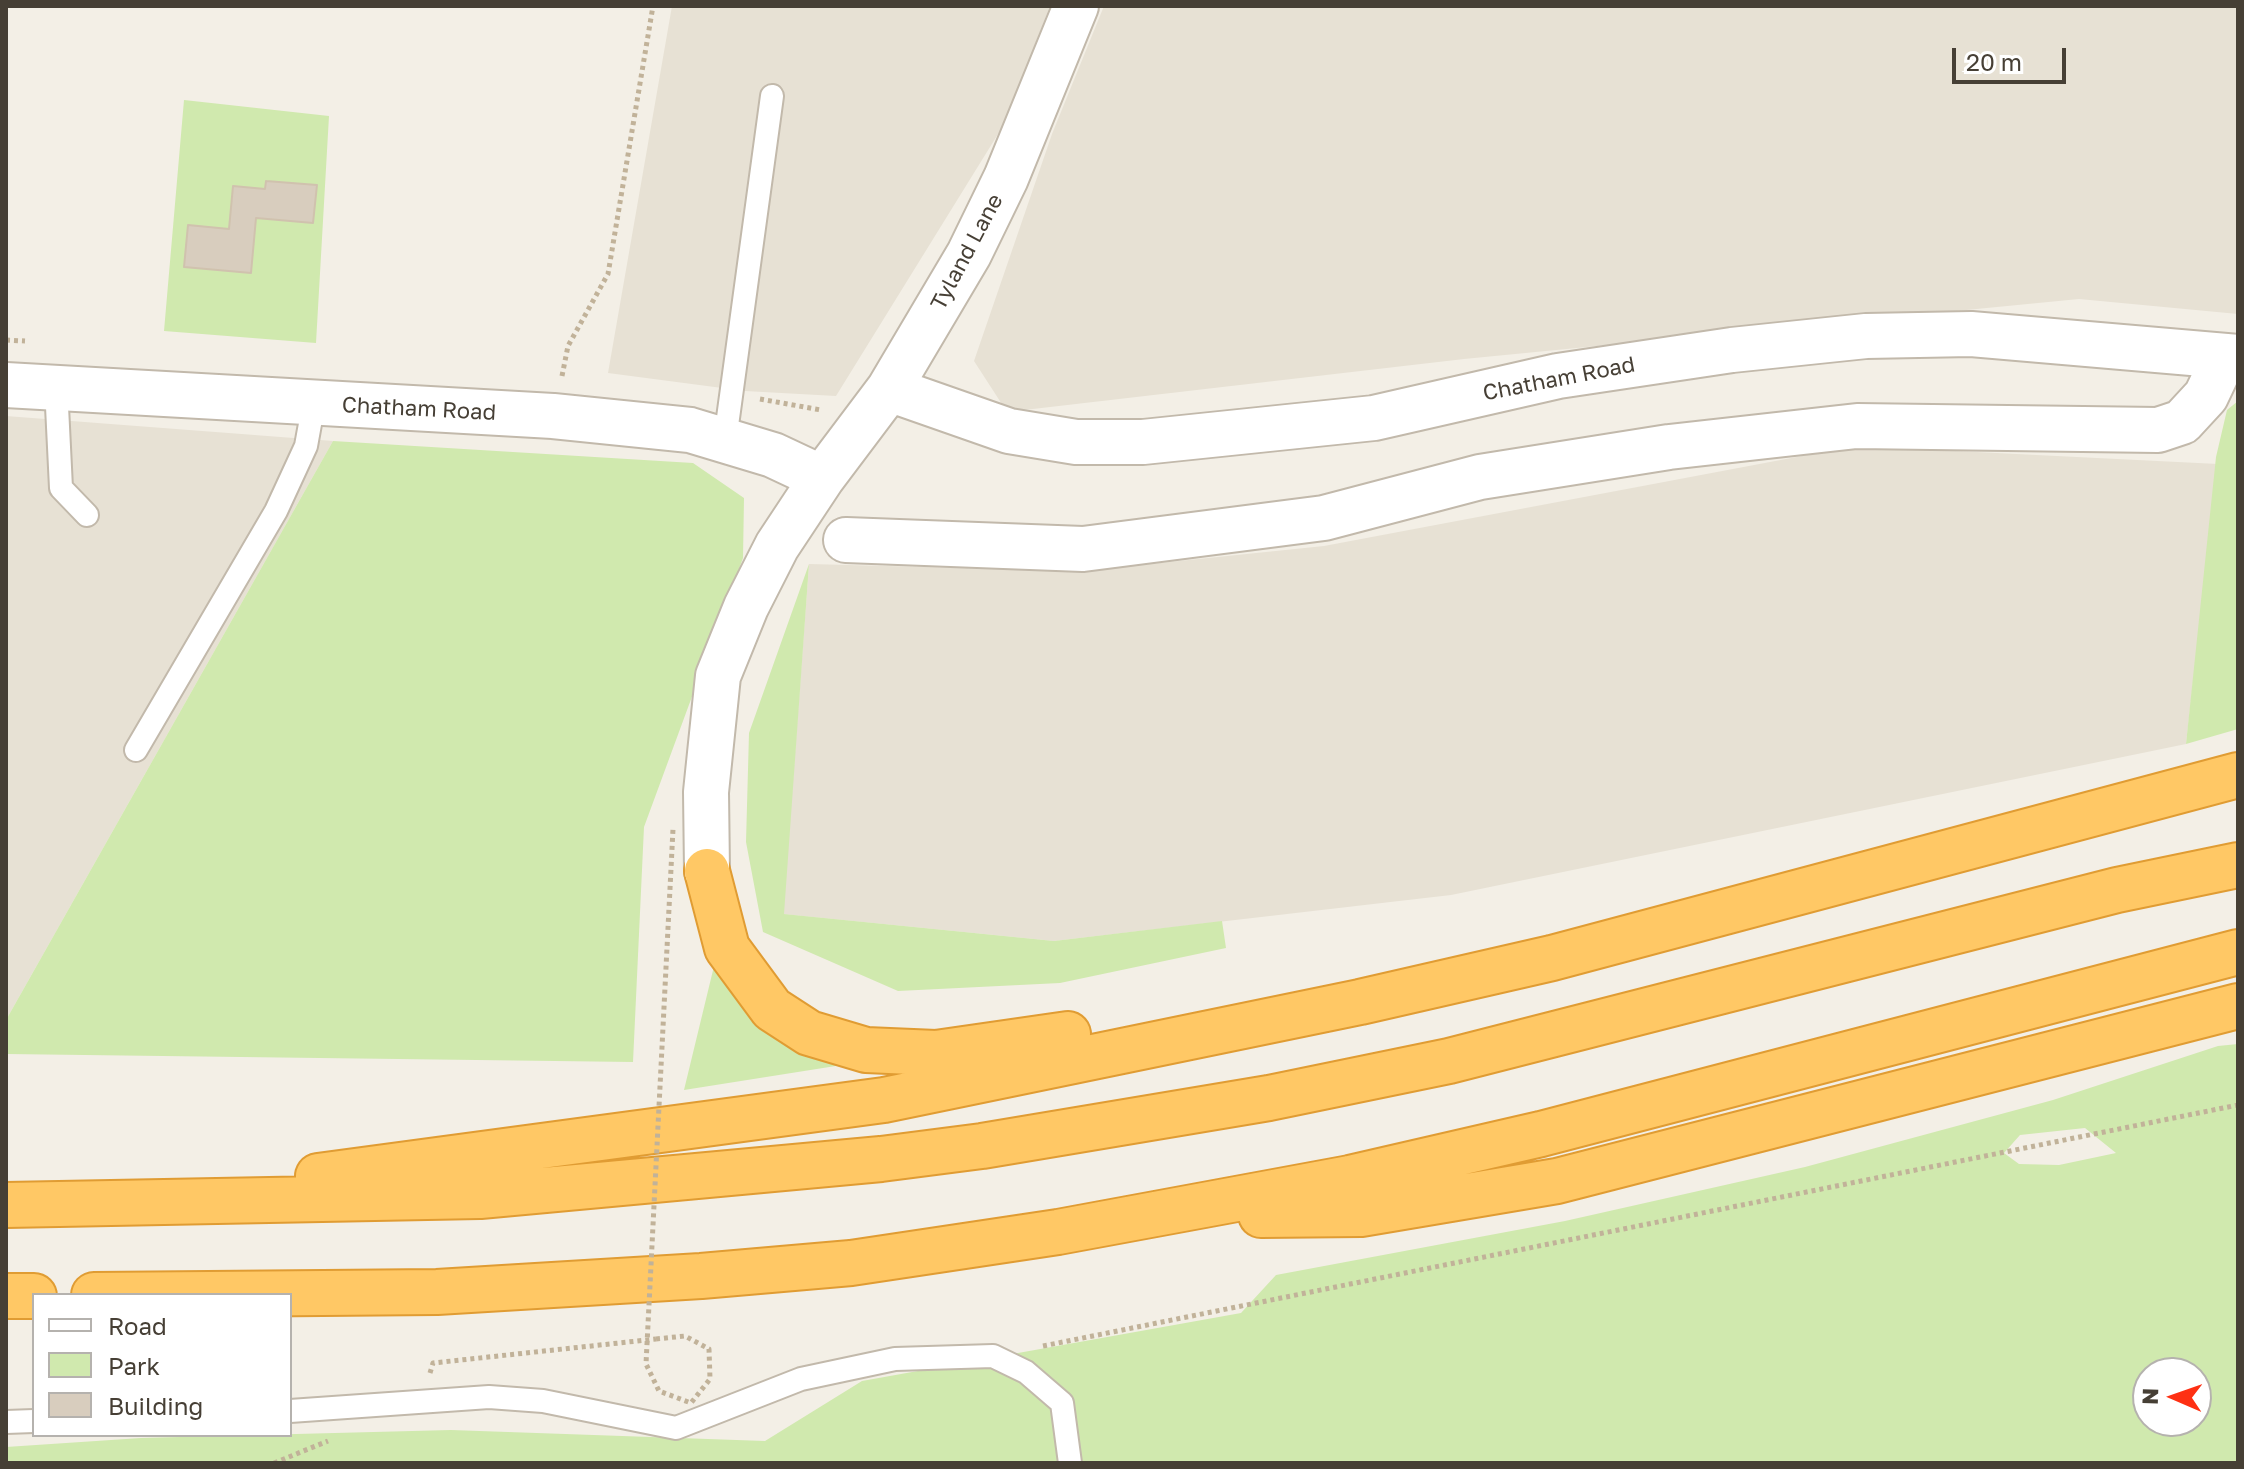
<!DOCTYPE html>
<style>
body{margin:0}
#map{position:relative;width:2244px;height:1469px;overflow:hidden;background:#f3efe6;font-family:"Golos Text",sans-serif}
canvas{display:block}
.frame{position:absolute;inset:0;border:8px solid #463f35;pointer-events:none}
.legend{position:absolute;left:32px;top:1293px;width:260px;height:144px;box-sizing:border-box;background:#fff;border:2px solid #b5b2ae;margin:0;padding:10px 14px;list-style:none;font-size:24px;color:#463f35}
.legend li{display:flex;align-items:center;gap:16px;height:40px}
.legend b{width:40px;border:2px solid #b5b2ae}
.north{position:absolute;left:2132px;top:1357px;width:80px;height:80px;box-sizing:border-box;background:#fff;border:2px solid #b5b2ae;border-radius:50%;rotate:272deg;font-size:22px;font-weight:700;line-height:32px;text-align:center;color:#463f35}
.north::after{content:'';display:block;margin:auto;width:28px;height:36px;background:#fe3013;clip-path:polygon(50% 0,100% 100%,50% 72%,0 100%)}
.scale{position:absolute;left:1952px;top:48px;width:114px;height:36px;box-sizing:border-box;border:4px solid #463f35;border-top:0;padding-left:10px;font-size:24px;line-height:28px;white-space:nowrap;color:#463f35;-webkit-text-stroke:6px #fff;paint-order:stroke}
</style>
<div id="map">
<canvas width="2244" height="1469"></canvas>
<div class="frame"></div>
<ul class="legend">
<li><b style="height:10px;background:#fff"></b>Road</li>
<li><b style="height:22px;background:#d0e9ae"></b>Park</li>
<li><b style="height:22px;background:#d8cdbe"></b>Building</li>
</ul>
<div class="north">N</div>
<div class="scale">20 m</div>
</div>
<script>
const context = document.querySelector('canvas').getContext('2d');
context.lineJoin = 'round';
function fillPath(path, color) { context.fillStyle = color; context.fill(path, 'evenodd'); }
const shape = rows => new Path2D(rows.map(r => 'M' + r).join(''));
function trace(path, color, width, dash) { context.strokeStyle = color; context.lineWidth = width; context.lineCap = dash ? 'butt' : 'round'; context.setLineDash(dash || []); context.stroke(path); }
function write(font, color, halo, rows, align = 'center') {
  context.font = font + ' "Golos Text",sans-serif'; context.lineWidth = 7; context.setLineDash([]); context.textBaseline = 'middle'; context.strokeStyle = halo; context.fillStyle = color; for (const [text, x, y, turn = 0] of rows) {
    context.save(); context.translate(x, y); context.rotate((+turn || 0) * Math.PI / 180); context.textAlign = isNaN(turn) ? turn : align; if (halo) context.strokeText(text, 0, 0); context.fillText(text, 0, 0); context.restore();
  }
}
const residential = shape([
 [672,6,1050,6,1003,126,836,396,745,391,608,373],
 [1104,6,2238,6,2238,314,2079,299,1464,359,1007,412,974,361,1052,134],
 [6,416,333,441,6,1020],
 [1855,446,2218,464,2186,744,1451,895,1054,941,783,914,809,564,1082,571,1324,546]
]);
const green = shape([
 [184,100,329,116,316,343,164,331],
 [266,181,316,186,313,223,256,218,251,273,184,267,188,226,229,229,233,186,265,189],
 [2238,401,2238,729,2186,744,2216,457,2227,410],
 [333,441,693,463,744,498,743,558,644,827,633,1062,6,1054,6,1020],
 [809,564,784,914,1054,941,1222,921,1226,948,1060,983,898,991,763,932,746,842,749,733],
 [715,962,861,1062,684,1090],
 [2238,1044,2238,1463,6,1463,6,1447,141,1438,451,1430,765,1441,862,1381,1241,1313,1276,1275,1565,1221,1805,1167,2053,1100,2218,1046],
 [2085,1128,2116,1153,2059,1165,2019,1164,2004,1153,2020,1135],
 [2148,1373,2196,1373,2196,1421,2148,1421]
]);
const building = shape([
 [266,181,317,185,313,223,256,218,251,273,184,267,188,225,229,229,233,186,265,189,266,181]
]);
const path = shape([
 [6,340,25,341],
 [562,376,568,346,608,274,653,6],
 [760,399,821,410],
 [1043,1346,2238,1105],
 [430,1373,433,1363,656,1339],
 [274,1463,328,1441]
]);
const lane = shape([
 [56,386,61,488,87,515],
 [725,440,772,96],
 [136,750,276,511,306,446,314,402],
 [290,1411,489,1397,543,1401,676,1428,801,1379,895,1359,993,1356,1026,1372,1062,1403,1070,1463],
 [6,1422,34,1421]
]);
const street = shape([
 [6,385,553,416,690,430,773,455,822,478],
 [889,389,1009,431,1076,442,1143,442,1374,418,1558,376,1732,350,1866,336,1971,334,2238,357],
 [846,540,1083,549,1324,518,1480,477,1669,447,1857,426,2158,430,2182,422,2206,396,2225,356],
 [707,871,706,792,718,676,746,607,777,546,822,478,889,389,969,254,1006,178,1076,6]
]);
const highway = shape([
 [707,871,727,948,772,1009,809,1033,866,1050,936,1053,1068,1034],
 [318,1176,884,1100,1360,1002,1552,958,2238,775],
 [6,1205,480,1196,881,1159,982,1146,1269,1098,1449,1061,2117,890,2238,865],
 [1261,1215,1361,1214,1557,1181,2238,1006],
 [94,1295,437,1292,701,1276,851,1263,1058,1232,1350,1178,1541,1134,2238,952],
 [6,1296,34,1296]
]);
const pathBridge = shape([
 [656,1339,685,1336,709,1349,710,1379,691,1403,659,1391,646,1364,673,829]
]);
const streetNames = [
 ["Tyland Lane",967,252,-62],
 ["Chatham Road",1559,379,-11],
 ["Chatham Road",419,409,3]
];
fillPath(residential, '#e7e1d4');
fillPath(green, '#d0e9ae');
fillPath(building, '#d8cdbe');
trace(building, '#d0c2ae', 2);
trace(lane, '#c2b9ab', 26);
trace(street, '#c2b9ab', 48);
trace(highway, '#e09c33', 48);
trace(path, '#c1b299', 5, [4, 4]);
trace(lane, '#fff', 22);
trace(street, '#fff', 44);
trace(highway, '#ffc865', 44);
trace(pathBridge, '#c1b299', 5, [4, 4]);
write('22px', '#463f35', '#fff', streetNames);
</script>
